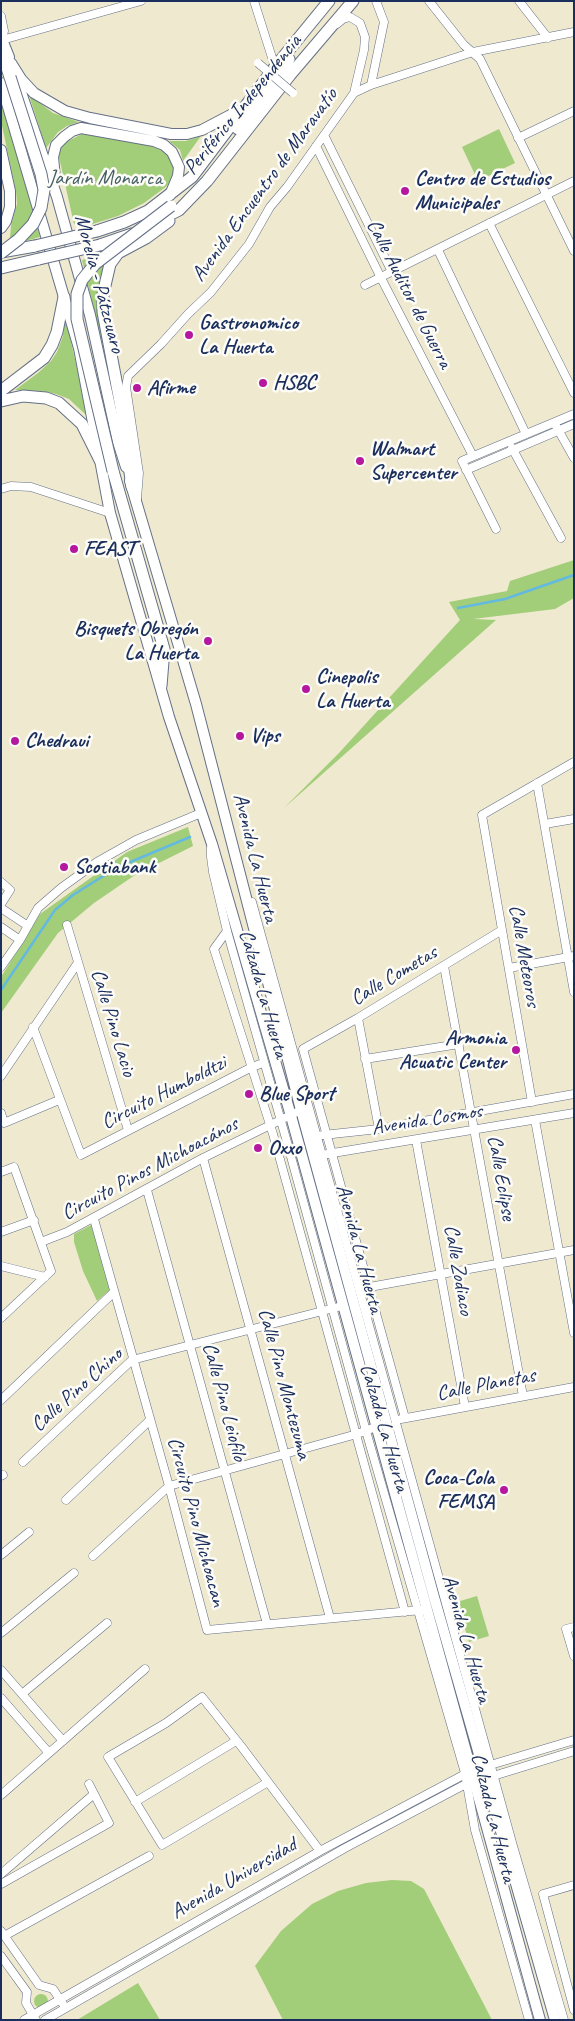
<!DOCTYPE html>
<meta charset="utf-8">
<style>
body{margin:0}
#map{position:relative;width:575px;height:2021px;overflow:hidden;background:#eee9cf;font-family:Caveat,sans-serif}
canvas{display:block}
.frame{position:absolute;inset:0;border:2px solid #1b2f5e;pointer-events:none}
</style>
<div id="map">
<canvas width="575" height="2021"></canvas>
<div class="frame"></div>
</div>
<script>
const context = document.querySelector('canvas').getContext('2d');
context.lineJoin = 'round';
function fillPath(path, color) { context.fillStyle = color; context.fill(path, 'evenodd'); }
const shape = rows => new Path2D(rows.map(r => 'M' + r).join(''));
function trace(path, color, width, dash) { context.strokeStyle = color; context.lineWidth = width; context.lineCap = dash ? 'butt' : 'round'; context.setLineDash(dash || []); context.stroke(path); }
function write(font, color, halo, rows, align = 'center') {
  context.font = font + ' Caveat,sans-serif'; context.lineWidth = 5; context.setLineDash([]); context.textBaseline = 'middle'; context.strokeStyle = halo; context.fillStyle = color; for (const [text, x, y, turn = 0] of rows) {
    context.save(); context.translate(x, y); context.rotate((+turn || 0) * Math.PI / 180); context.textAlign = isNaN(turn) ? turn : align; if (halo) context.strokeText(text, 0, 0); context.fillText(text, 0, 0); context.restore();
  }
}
const green = shape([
 [29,95,53,113,79,122,67,126,58,132,46,148],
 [1,96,40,237,18,243,10,238,11,226,17,204,16,191,1,121],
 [499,129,515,163,478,181,462,147],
 [82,134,151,145,162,149,173,161,175,175,167,186,144,203,118,216,83,227,74,224,59,157,60,148,68,141],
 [201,136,183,161,180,150,169,141,186,141],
 [110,252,104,341,102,342,82,260],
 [65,316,77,368,86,415,69,399,56,394,41,391,15,390,38,373,51,361,57,352,63,336],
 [574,560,574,598,555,609,473,619,496,620,284,808,339,753,460,620,449,602,507,591,510,581],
 [188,827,193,846,135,875,94,903,58,933,1,1013,1,977,40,914,127,852],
 [93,1224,111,1289,97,1301,83,1271,74,1242,74,1234],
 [477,1596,489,1636,469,1642,457,1602],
 [392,1880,411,1881,424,1889,492,2020,283,2020,255,1966,281,1931,312,1904,338,1891,366,1883],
 [138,1983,160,2020,77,2020],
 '34 2001a7 7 0 1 1 14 0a7 7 0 1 1-14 0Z'
]);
const stream = shape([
 [458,608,505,599,574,575],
 [1,990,55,910,73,895,116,868,190,837]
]);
const minor = shape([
 [254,1,275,67],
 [429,1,464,45,480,59,574,251],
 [519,1,548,38],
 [1,16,4,31,2,40],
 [2,40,141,1],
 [371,85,384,22,376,1],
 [354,93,371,85,473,52,574,32],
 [324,135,392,272],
 [518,138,574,111],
 [316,146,381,278,473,456],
 [489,223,574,393],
 [438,250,526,434],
 [365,285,574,181],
 [556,426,574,458],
 [512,448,561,538],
 [466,470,574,424],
 [1,489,11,486,31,487,110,513],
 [137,499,139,473,126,387,128,376,161,344,188,314,211,292,249,244,270,207,287,187,354,93,364,50,365,37,360,23,350,17,343,19,337,24],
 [496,529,462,461,574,414],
 [537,783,574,992],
 [545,824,574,819],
 [211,848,211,857,213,872,227,931,287,1142,366,1431,465,1773,475,1830,529,2020],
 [1,882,10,890,1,904],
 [252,902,513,1846,564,2020],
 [1,908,28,926],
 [67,925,128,1130],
 [1,927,20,940],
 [227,931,214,949,273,1134,405,1612],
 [444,966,523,1396],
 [1,967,20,940,38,908,61,888,97,862,136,840,201,813],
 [509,968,574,956],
 [358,1018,379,1129],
 [33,1027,81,1155,252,1067,263,1063],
 [365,1059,459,1044],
 [1,1076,77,964],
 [532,1102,482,815,574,762],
 [1,1113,4,1123,59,1100],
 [535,1120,574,1333],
 [323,1135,379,1129,574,1094],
 [416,1140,465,1407],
 [327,1154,574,1113],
 [203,1158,330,1618],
 [1,1172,14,1167,51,1271,1,1318],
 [147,1190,267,1624],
 [94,1219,169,1486,207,1630,421,1610],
 [1,1232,34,1220],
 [41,1242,67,1232,203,1158,301,1110],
 [1,1266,45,1277],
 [364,1288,574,1250],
 [1,1400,114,1292],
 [405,1418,303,1049,358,1018,502,930],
 [401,1419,574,1387],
 [23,1462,132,1360,338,1307],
 [1,1476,3,1475],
 [66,1500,150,1420],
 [1,1555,29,1532],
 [93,1556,169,1486,357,1434,381,1425],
 [574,1627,566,1629,574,1656],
 [1,1633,74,1573],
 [1,1670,63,1741],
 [22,1694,107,1623],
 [1,1698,49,1753],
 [487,1766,574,1740],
 [268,1782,162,1845,108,1757,166,1723,202,1697,241,1746,268,1782,320,1851],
 [1,1795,145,1669],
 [135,1802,236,1741],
 [1,1874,94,1794],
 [1,1884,109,1823,89,1784],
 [574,1885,543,1894,574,2010],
 [1,1931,39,1985,53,1989,63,2004],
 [6,1935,149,1856],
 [1,1956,27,1992,26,2003,36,2020],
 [24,2020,320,1851,469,1772],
 [45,2020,345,1848,464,1785,574,1751]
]);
const major = shape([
 [1,37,9,57],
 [11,63,21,79,34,93,65,111,90,118,171,134,187,134,202,130,242,109],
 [15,75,57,197,90,315,118,442,126,467],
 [1,83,79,348,110,513,169,717,212,844,291,1116,540,2020],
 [1,150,10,191,10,207,6,221,1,228],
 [55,178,53,157,56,145,64,137,72,131,81,128,154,141,164,145,172,152,179,167,178,176,170,195],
 [130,481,196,704,301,1110,434,1597,555,2020]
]);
const highway = shape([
 [1,50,10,77],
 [238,129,280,74,289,59],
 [153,223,179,210,207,181,290,75,353,1],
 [97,231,124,222,148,211,192,177,275,67,329,1],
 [100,245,132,234],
 [1,252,35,246],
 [1,268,39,259],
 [1,391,44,358,52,345,57,332,64,297],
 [1,401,23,396,46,398,59,403,82,424,100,460],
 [113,471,164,649,161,686],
 [132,487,121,407,103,312,103,294,110,264,118,253,146,238,169,221]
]);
const minorBridge = shape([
 [258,63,293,93]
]);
const highwayBridge = shape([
 [35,246,97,231],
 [1,253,19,239,33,224,41,208,44,190,41,174,10,77],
 [39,259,100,245],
 [113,471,77,319,77,294,82,280,95,264,171,206]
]);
const markers = [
 [405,191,5,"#b5179e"],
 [189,335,5,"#b5179e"],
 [263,383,5,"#b5179e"],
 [137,388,5,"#b5179e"],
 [360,461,5,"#b5179e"],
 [74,549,5,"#b5179e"],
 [208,641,5,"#b5179e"],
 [306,689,5,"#b5179e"],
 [240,736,5,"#b5179e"],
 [15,741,5,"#b5179e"],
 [64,867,5,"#b5179e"],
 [516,1050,5,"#b5179e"],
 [249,1094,5,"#b5179e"],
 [258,1148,5,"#b5179e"],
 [504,1490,5,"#b5179e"]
];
const streetNames = [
 ["Periférico Independencia",243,105,-51],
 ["Avenida Encuentro de Maravatío",265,185,-54],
 ["Morelia - Pátzcuaro",99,284,75],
 ["Calle Auditor de Guerra",409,294,63],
 ["Avenida La Huerta",255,858,76],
 ["Calle Meteoros",524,956,80],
 ["Calle Cometas",394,976,-31],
 ["Calzada La Huerta",263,994,74],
 ["Calle Pino Lacio",113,1023,73],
 ["Circuito Humboldtzi",164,1093,-27],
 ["Avenida Cosmos",427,1120,-9],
 ["Circuito Pinos Michoacános",150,1169,-28],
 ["Calle Eclipse",501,1178,80],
 ["Avenida La Huerta",359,1249,75],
 ["Calle Zodiaco",458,1270,80],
 ["Calle Pino Montezuma",284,1384,75],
 ["Calle Planetas",486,1385,-11],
 ["Calle Pino Chino",77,1390,-42],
 ["Calle Pino Leiofilo",224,1402,75],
 ["Calzada La Huerta",384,1428,74],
 ["Circuito Pino Michoacan",196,1522,75],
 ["Avenida La Huerta",466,1639,74],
 ["Calzada La Huerta",493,1818,76],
 ["Avenida Universidad",234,1879,-30]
];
const parkNames = [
 ["Jardín Monarca",105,178]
];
const poiNames = [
 ["Centro de Estudios",415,179],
 ["Municipales",415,203],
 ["Gastronomico",199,323],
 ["La Huerta",199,347],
 ["HSBC",273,383],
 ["Afirme",147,388],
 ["Walmart",370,449],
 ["Supercenter",370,473],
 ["FEAST",84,549],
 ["Bisquets Obregón",198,629,"right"],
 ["La Huerta",198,653,"right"],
 ["Cinepolis",316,677],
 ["La Huerta",316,701],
 ["Vips",250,736],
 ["Chedraui",25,741],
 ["Scotiabank",74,867],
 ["Armonia",506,1038,"right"],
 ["Acuatic Center",506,1062,"right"],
 ["Blue Sport",259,1094],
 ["Oxxo",268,1148],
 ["Coca-Cola",494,1478,"right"],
 ["FEMSA",494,1502,"right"]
];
fillPath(green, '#a2cd79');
trace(stream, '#64b9e0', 2.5);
trace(minor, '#657086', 9);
trace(major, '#657086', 12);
trace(highway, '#657086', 13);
trace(minor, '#fff', 8);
trace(major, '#fff', 10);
trace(highway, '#fff', 11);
trace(minorBridge, '#657086', 9, []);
trace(highwayBridge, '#657086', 13, []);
trace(minorBridge, '#fff', 8);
trace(highwayBridge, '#fff', 11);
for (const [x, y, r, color] of markers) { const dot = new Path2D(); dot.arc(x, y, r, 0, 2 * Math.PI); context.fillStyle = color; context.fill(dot); trace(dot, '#fdfcf7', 2); }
write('21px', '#1b2f5e', '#fdfcf7', streetNames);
write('21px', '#445e66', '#fdfcf7', parkNames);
write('bold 21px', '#1b2f5e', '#fdfcf7', poiNames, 'left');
</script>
